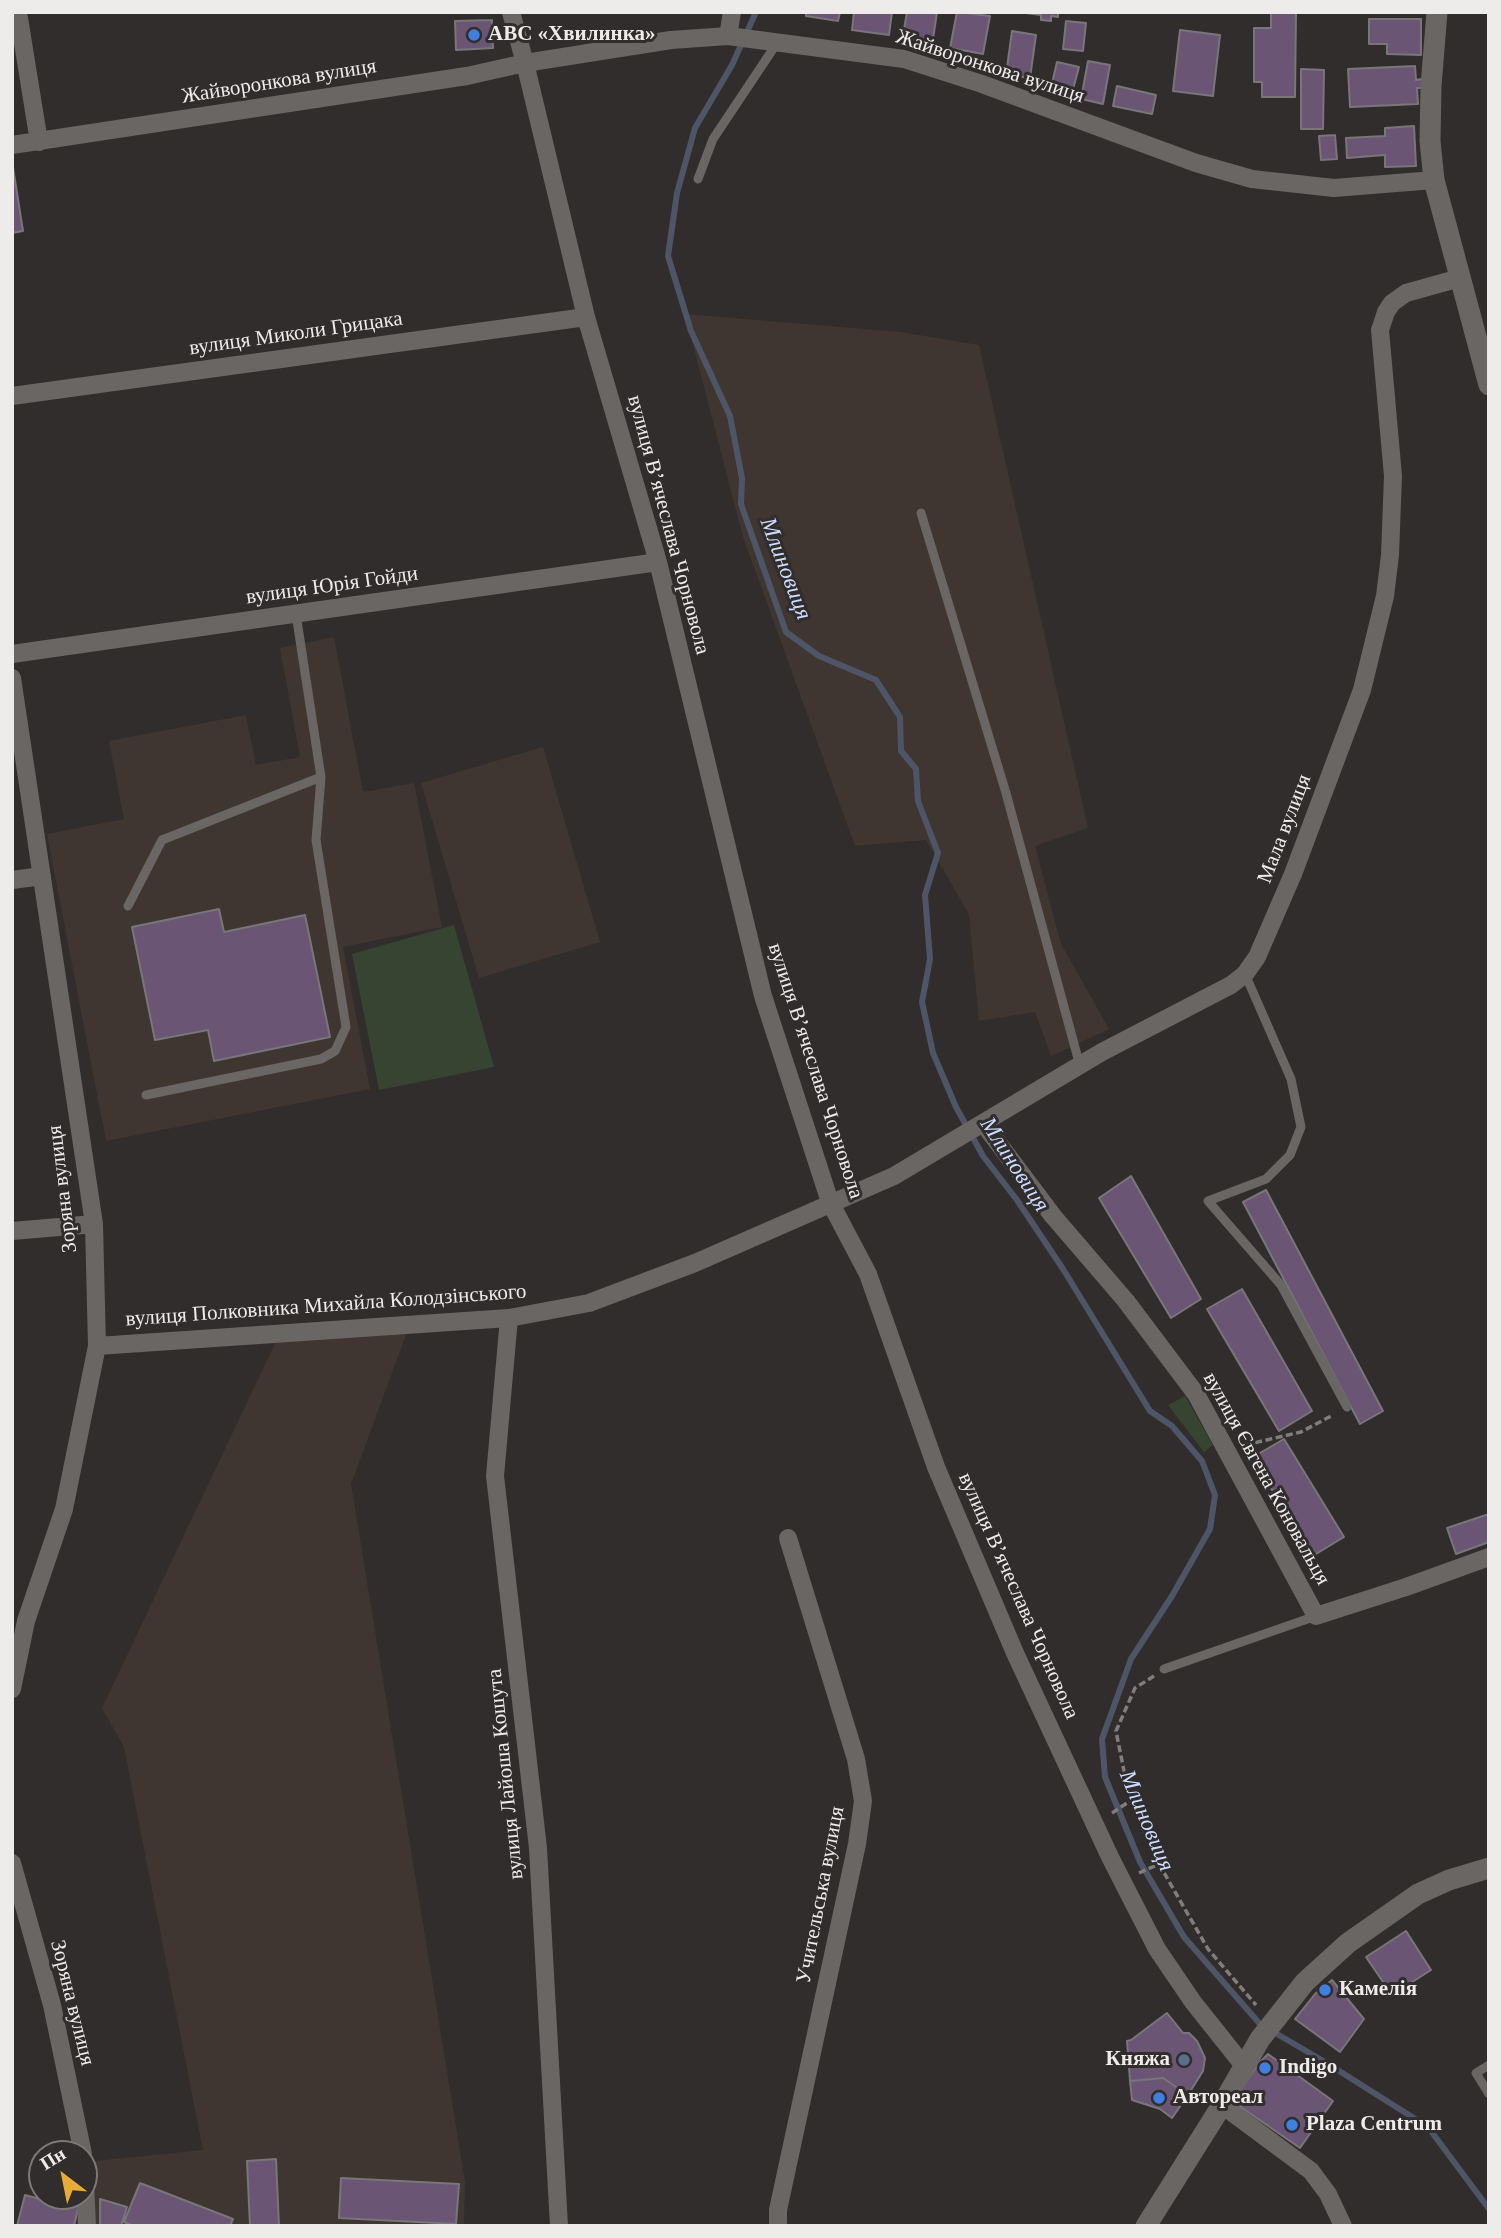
<!DOCTYPE html>
<meta charset="utf-8">
<style>
body{margin:0}
#map{position:relative;width:1501px;height:2238px;overflow:hidden;background:#312d2c;font-family:"Times New Roman",serif}
canvas{display:block}
.frame{position:absolute;inset:0;border:14px solid #eeebeb;pointer-events:none}
.north{position:absolute;left:28px;top:2140px;width:70px;height:70px;box-sizing:border-box;background:#312d2c;border:2px solid #7d7978;border-radius:50%;rotate:328deg;font-size:19px;font-weight:700;line-height:28px;text-align:center;color:#eeebeb}
.north::after{content:'';display:block;margin:auto;width:24px;height:32px;background:#e6ac36;clip-path:polygon(50% 0,100% 100%,50% 72%,0 100%)}
</style>
<div id="map">
<canvas width="1501" height="2238"></canvas>
<div class="frame"></div>
<div class="north">Пн</div>
</div>
<script>
const context = document.querySelector('canvas').getContext('2d');
context.lineJoin = 'round';
function fillPath(path, color) { context.fillStyle = color; context.fill(path, 'evenodd'); }
const shape = rows => new Path2D(rows.map(r => 'M' + r).join(''));
function trace(path, color, width, dash) { context.strokeStyle = color; context.lineWidth = width; context.lineCap = dash ? 'butt' : 'round'; context.setLineDash(dash || []); context.stroke(path); }
function write(font, color, halo, rows, align = 'center') {
  context.font = font + ' "Times New Roman",serif'; context.lineWidth = 6; context.setLineDash([]); context.textBaseline = 'middle'; context.strokeStyle = halo; context.fillStyle = color; for (const [text, x, y, turn = 0] of rows) {
    context.save(); context.translate(x, y); context.rotate((+turn || 0) * Math.PI / 180); context.textAlign = isNaN(turn) ? turn : align; if (halo) context.strokeText(text, 0, 0); context.fillText(text, 0, 0); context.restore();
  }
}
const built = shape([
 [685,314,901,332,979,345,1088,828,1035,846,1061,944,1109,1029,1051,1056,1035,1012,979,1021,969,914,926,840,855,846,743,537],
 [334,637,363,792,414,783,442,927,343,947,370,1089,106,1141,47,834,124,819,109,741,246,715,256,765,300,757,280,648],
 [543,747,600,942,479,978,421,783],
 [410,1324,351,1484,465,2181,464,2226,397,2226,379,2224,378,2226,87,2226,84,2162,203,2150,124,1747,102,1708,280,1333]
]);
const green = shape([
 [454,925,494,1067,379,1090,352,954],
 [1185,1396,1213,1445,1204,1452,1168,1405]
]);
const stream = shape([
 [756,12,732,65,695,128,677,193,668,256,691,331,730,416,742,478,741,504,786,632,819,656,876,680,900,717,901,751,916,769,918,801,938,853,925,895,930,959,922,1002,933,1053,956,1107,983,1156,1017,1200,1063,1269,1150,1411,1172,1426,1202,1461,1215,1495,1210,1529,1172,1596,1131,1659,1102,1739,1105,1777,1140,1862,1184,1937,1260,2024,1325,2062,1428,2127,1489,2209]
]);
const building = shape([
 [806,12,840,12,838,21,806,16,806,12],
 [854,12,892,12,889,35,852,30,854,12],
 [907,12,937,12,932,46,902,41,907,12],
 [957,12,990,16,983,54,950,48,957,12],
 [1018,12,1058,12,1058,17,1051,16,1051,21,1041,20,1041,15,1018,12],
 [1271,12,1296,12,1295,97,1262,97,1262,82,1254,82,1254,28,1271,28,1271,12],
 [1369,19,1421,19,1421,55,1387,54,1387,44,1369,44,1369,19],
 [492,20,493,48,456,50,455,21,492,20],
 [1066,21,1086,23,1083,51,1063,49,1066,21],
 [1180,30,1220,35,1213,96,1173,91,1180,30],
 [1012,31,1036,35,1030,78,1006,75,1012,31],
 [1088,61,1110,65,1103,104,1081,99,1088,61],
 [1057,62,1079,67,1071,97,1050,92,1057,62],
 [1415,66,1416,80,1422,79,1422,88,1417,88,1418,104,1350,107,1348,69,1415,66],
 [1301,69,1324,70,1323,129,1301,129,1301,69],
 [1117,86,1156,95,1152,114,1113,106,1117,86],
 [1414,126,1416,166,1385,167,1385,155,1347,158,1346,138,1385,136,1385,128,1414,126],
 [1335,135,1337,159,1321,160,1319,136,1335,135],
 [12,161,23,231,12,233,12,161],
 [219,909,224,932,305,915,330,1037,214,1061,208,1030,155,1040,132,927,219,909],
 [1131,1176,1201,1299,1171,1318,1099,1198,1131,1176],
 [1266,1190,1383,1411,1360,1424,1243,1202,1266,1190],
 [1242,1289,1312,1411,1279,1431,1207,1309,1242,1289],
 [1284,1439,1344,1537,1311,1557,1253,1457,1284,1439],
 [1489,1514,1489,1542,1456,1554,1447,1528,1489,1514],
 [1406,1931,1431,1970,1392,1995,1366,1957,1406,1931],
 [1332,1980,1364,2019,1340,2052,1295,2019,1315,1994,1332,1980],
 [1167,2013,1183,2033,1189,2033,1197,2041,1205,2058,1203,2071,1188,2095,1163,2078,1130,2081,1127,2041,1131,2040,1167,2013],
 [1268,2054,1333,2101,1300,2148,1232,2101,1260,2062,1268,2054],
 [1163,2078,1188,2095,1172,2118,1160,2109,1132,2100,1130,2081,1163,2078],
 [276,2159,279,2226,250,2226,247,2161,276,2159],
 [341,2178,459,2184,456,2224,339,2218,341,2178],
 [140,2183,233,2219,230,2226,133,2226,124,2222,140,2183],
 [42,2190,42,2196,81,2196,74,2226,17,2226,25,2195,40,2199,42,2190],
 [100,2199,127,2207,121,2226,100,2226,100,2199]
]);
const path = shape([
 [1245,1445,1301,1432,1333,1415],
 [1154,1676,1135,1688,1116,1731,1130,1801,1159,1864,1208,1949,1256,2005],
 [1112,1813,1130,1801],
 [1139,1873,1159,1864]
]);
const service = shape([
 [698,179,713,139,777,43],
 [921,513,1006,793,1080,1066],
 [128,906,162,840,321,777,296,614],
 [1245,974,1291,1079,1301,1127,1290,1155,1266,1179,1208,1201,1281,1285,1347,1407],
 [146,1095,321,1059,335,1051,346,1027,316,840,321,777],
 [1164,1669,1316,1616],
 [1489,2065,1476,2073,1489,2094]
]);
const minor = shape([
 [18,12,39,142],
 [511,12,525,63,586,317,658,562,763,996,830,1202,868,1274,936,1467,1015,1653,1110,1857,1157,1949,1193,2002,1244,2066],
 [728,36,732,12],
 [12,145,467,76,525,63,671,40,728,36,904,59,982,84,1196,163,1252,179,1334,188,1434,180],
 [12,396,586,317],
 [12,654,658,562],
 [12,678,94,1224,97,1346,64,1509,26,1621,12,1689],
 [12,880,42,876],
 [983,1123,1053,1216,1126,1301,1196,1394,1316,1616,1406,1587,1489,1557],
 [12,1231,94,1224],
 [509,1318,495,1476,538,1848,559,2226],
 [97,1346,509,1318,589,1303,695,1263,894,1176,1102,1052,1231,985,1245,974,1257,957,1293,874,1362,690,1385,596,1390,555,1393,476,1380,330,1386,312,1392,303,1406,293,1460,278],
 [12,1863,52,2005,83,2154],
 [1222,2105,1311,2171,1328,2194,1343,2226],
 [84,2161,87,2226],
 [778,2226,778,2210,857,1844,863,1801,856,1759,788,1538]
]);
const tertiary = shape([
 [1437,12,1431,86,1430,141,1434,180,1489,385]
]);
const secondary = shape([
 [1146,2226,1222,2105,1260,2039,1305,1982,1348,1943,1418,1894,1449,1880,1489,1868]
]);
const markers = [
 [474,35,7,"#3f7fe0"],
 [1325,1990,7,"#3f7fe0"],
 [1184,2060,7,"#5c6f8a"],
 [1265,2068,7,"#3f7fe0"],
 [1159,2098,7,"#3f7fe0"],
 [1292,2125,7,"#3f7fe0"]
];
const poiNames = [
 ["АВС «Хвилинка»",488,35],
 ["Камелія",1339,1990],
 ["Княжа",1170,2060,"right"],
 ["Indigo",1279,2068],
 ["Автореал",1173,2098],
 ["Plaza Centrum",1306,2125]
];
const streetNames = [
 ["Жайворонкова вулиця",990,67,18],
 ["Жайворонкова вулиця",279,82,-9],
 ["вулиця Миколи Грицака",296,334,-8],
 ["вулиця Вʼячеслава Чорновола",668,525,75],
 ["вулиця Юрія Гойди",332,586,-8],
 ["Мала вулиця",1285,829,-69],
 ["вулиця Вʼячеслава Чорновола",815,1071,72],
 ["Зоряна вулиця",63,1189,-97],
 ["вулиця Полковника Михайла Колодзінського",326,1306,-4],
 ["вулиця Євгена Коновальця",1266,1479,61],
 ["вулиця Вʼячеслава Чорновола",1018,1596,66],
 ["вулиця Лайоша Кошута",506,1774,-96],
 ["Учительська вулиця",821,1895,-79],
 ["Зоряна вулиця",72,2003,76]
];
const waterNames = [
 ["Млиновиця",785,569,69],
 ["Млиновиця",1014,1165,57],
 ["Млиновиця",1146,1821,67]
];
fillPath(built, '#3f3632');
fillPath(green, '#364431');
trace(stream, '#4e5567', 6);
fillPath(building, '#6a5674');
trace(building, '#787679', 2);
trace(path, '#817d7d', 3.5, [7, 3.5]);
trace(service, '#6a6664', 9);
trace(minor, '#6a6664', 18);
trace(tertiary, '#6a6664', 21);
trace(secondary, '#6a6664', 21);
for (const [x, y, r, color] of markers) { const dot = new Path2D(); dot.arc(x, y, r, 0, 2 * Math.PI); context.fillStyle = color; context.fill(dot); trace(dot, '#312d2c', 2.5); }
write('bold 21px', '#eeebeb', '#312d2c', poiNames, 'left');
write('21px', '#eeebeb', '#312d2c', streetNames);
write('italic 23px', '#cdf', '#312d2c', waterNames);
</script>
